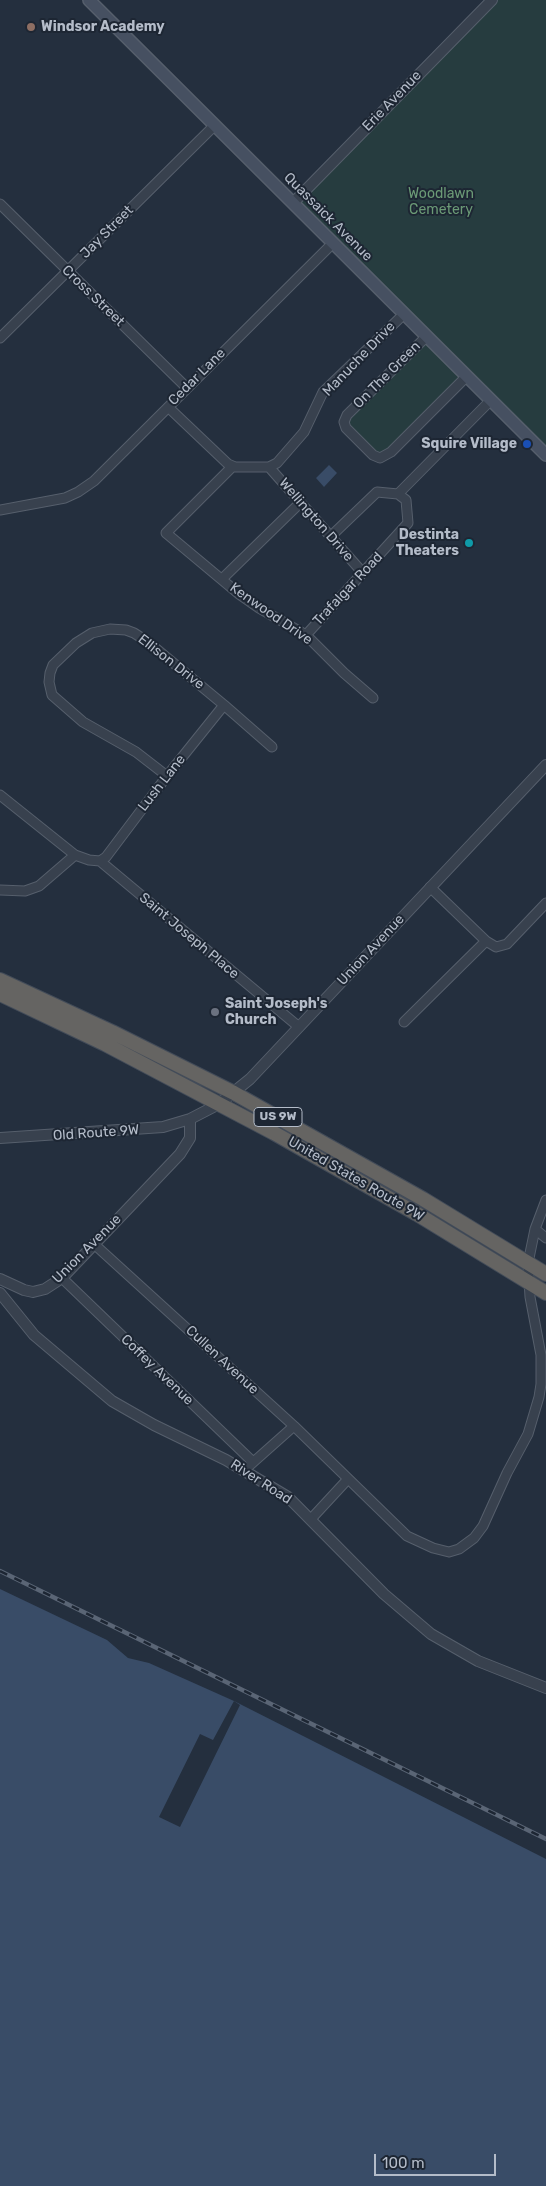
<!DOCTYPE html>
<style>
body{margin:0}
#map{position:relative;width:546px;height:2186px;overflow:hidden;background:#242f3e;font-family:Rubik,sans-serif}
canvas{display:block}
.scale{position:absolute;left:374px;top:2154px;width:122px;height:22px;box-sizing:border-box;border:2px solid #b4bcc9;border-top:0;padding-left:6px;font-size:15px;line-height:18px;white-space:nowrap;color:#b4bcc9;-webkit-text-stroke:4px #1d2633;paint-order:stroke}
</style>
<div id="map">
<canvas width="546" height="2186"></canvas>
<div class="scale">100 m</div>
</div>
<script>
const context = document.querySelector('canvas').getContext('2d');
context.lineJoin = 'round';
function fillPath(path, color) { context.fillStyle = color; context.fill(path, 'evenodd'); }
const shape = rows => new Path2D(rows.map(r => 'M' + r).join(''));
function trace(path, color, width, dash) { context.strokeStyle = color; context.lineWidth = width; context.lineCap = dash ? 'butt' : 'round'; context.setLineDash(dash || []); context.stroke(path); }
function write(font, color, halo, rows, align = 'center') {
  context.font = font + ' Rubik,sans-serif'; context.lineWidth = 4; context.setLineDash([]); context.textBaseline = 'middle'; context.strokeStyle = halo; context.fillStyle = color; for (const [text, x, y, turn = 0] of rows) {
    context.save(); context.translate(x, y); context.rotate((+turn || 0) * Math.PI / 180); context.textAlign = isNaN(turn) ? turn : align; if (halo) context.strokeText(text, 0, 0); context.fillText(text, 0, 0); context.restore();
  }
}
const green = shape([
 [493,0,546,0,546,455,467,376,380,458,344,422,426,336,293,203]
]);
const water = shape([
 [329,465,337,473,324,487,316,478],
 [0,1589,107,1640,128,1658,149,1663,234,1701,546,1859,546,2186,0,2186]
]);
const pier = shape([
 [234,1701,240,1705,180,1827,159,1817,200,1734,213,1740]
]);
const minor = shape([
 [0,204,186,387],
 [427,336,347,415,344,422,346,428,373,455,380,458,391,452,467,376],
 [0,338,215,125],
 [168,407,228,464,235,467,269,467,277,463,304,432,323,392,404,314],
 [233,466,166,533,239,594,259,608,306,635,344,673,373,698],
 [269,467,363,573],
 [398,494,491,400],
 [0,510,65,498,78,492,94,481,333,243],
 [222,579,300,503],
 [306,635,408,523,406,500,398,494,377,492,330,537],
 [167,776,136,752,83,722,52,695,49,682,50,673,53,665,76,643,92,633,110,629,126,630,134,633,148,642,224,705,272,747],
 [0,795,75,855,89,860,100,861,299,1027],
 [100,861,106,857,167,776,224,705],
 [430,887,486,941,496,947,507,944,546,903],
 [0,890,25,891,39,886,75,855],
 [404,1022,486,941],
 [535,1229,546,1238],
 [94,1244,294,1426,407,1536,433,1548,449,1552,459,1549,474,1538,483,1526,507,1473,528,1434,539,1397,541,1384,541,1355,530,1297,528,1263,535,1229,546,1200],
 [62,1278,253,1462],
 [249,1466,294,1426],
 [311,1519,348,1479]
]);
const tertiary = shape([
 [293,203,492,0],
 [0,1138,163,1127,190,1119,219,1104,250,1079,546,765],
 [0,1279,24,1290,33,1292,45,1289,62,1278,180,1154,190,1138,190,1119],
 [0,1293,34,1335,112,1401,154,1425,226,1460,288,1497,384,1594,431,1634,478,1661,546,1688]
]);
const secondary = shape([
 [89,0,546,455]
]);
const trunk = shape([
 [0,980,112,1032,234,1093,423,1199,546,1274],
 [0,994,105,1044,274,1133,417,1214,546,1293]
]);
const rail = shape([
 [0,1571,546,1839]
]);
const markers = [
 [31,27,5,"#8d6e63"],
 [527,444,5,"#1a4fb4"],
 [469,543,5,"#0f9aa8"],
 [215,1012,5,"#6b7280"]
];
const shields = [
 [278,1117,48]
];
const shieldNames = [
 ["US 9W",278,1117]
];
const poiNames = [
 ["Windsor Academy",41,27],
 ["Squire Village",517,444,"right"],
 ["Destinta",459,535,"right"],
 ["Theaters",459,551,"right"],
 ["Saint Joseph's",225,1004],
 ["Church",225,1020]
];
const streetNames = [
 ["Erie Avenue",392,101,-46],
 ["Quassaick Avenue",328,217,45],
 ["Jay Street",107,232,-45],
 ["Cross Street",93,296,44],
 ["Manuche Drive",359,359,-46],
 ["On The Green",387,375,-45],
 ["Cedar Lane",197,377,-45],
 ["Wellington Drive",316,520,49],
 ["Trafalgar Road",348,589,-47],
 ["Kenwood Drive",271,614,35],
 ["Ellison Drive",171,662,38],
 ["Lush Lane",162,783,-52],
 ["Saint Joseph Place",189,936,40],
 ["Union Avenue",371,950,-47],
 ["Old Route 9W",96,1133,-4],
 ["United States Route 9W",356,1179,30],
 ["Union Avenue",87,1249,-45],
 ["Cullen Avenue",222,1360,43],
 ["Coffey Avenue",157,1370,44],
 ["River Road",261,1482,33]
];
const parkNames = [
 ["Woodlawn",441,194],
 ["Cemetery",441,210]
];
fillPath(green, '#263c3f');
fillPath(water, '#394c67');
fillPath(pier, '#242f3e');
trace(minor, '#565f6c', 11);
trace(tertiary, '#565f6c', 12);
trace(secondary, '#565f6c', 14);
trace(trunk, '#434c59', 16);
trace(minor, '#38414e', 9);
trace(tertiary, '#38414e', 10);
trace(secondary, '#465061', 11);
trace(trunk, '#656462', 14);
trace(rail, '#5a6575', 4.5);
trace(rail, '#1d2633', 2.5, [8]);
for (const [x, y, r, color] of markers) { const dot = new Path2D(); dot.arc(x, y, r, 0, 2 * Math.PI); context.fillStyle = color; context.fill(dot); trace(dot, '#1d2633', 2); }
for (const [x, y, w] of shields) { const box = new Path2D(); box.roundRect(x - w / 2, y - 9.5, w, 19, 4); context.fillStyle = '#1d2633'; context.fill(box); trace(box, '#b4bcc9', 1); }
write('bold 12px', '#b4bcc9', null, shieldNames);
write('bold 14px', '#b4bcc9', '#1d2633', poiNames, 'left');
write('14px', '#b4bcc9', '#1d2633', streetNames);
write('14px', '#6b9a76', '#1d2633', parkNames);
</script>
